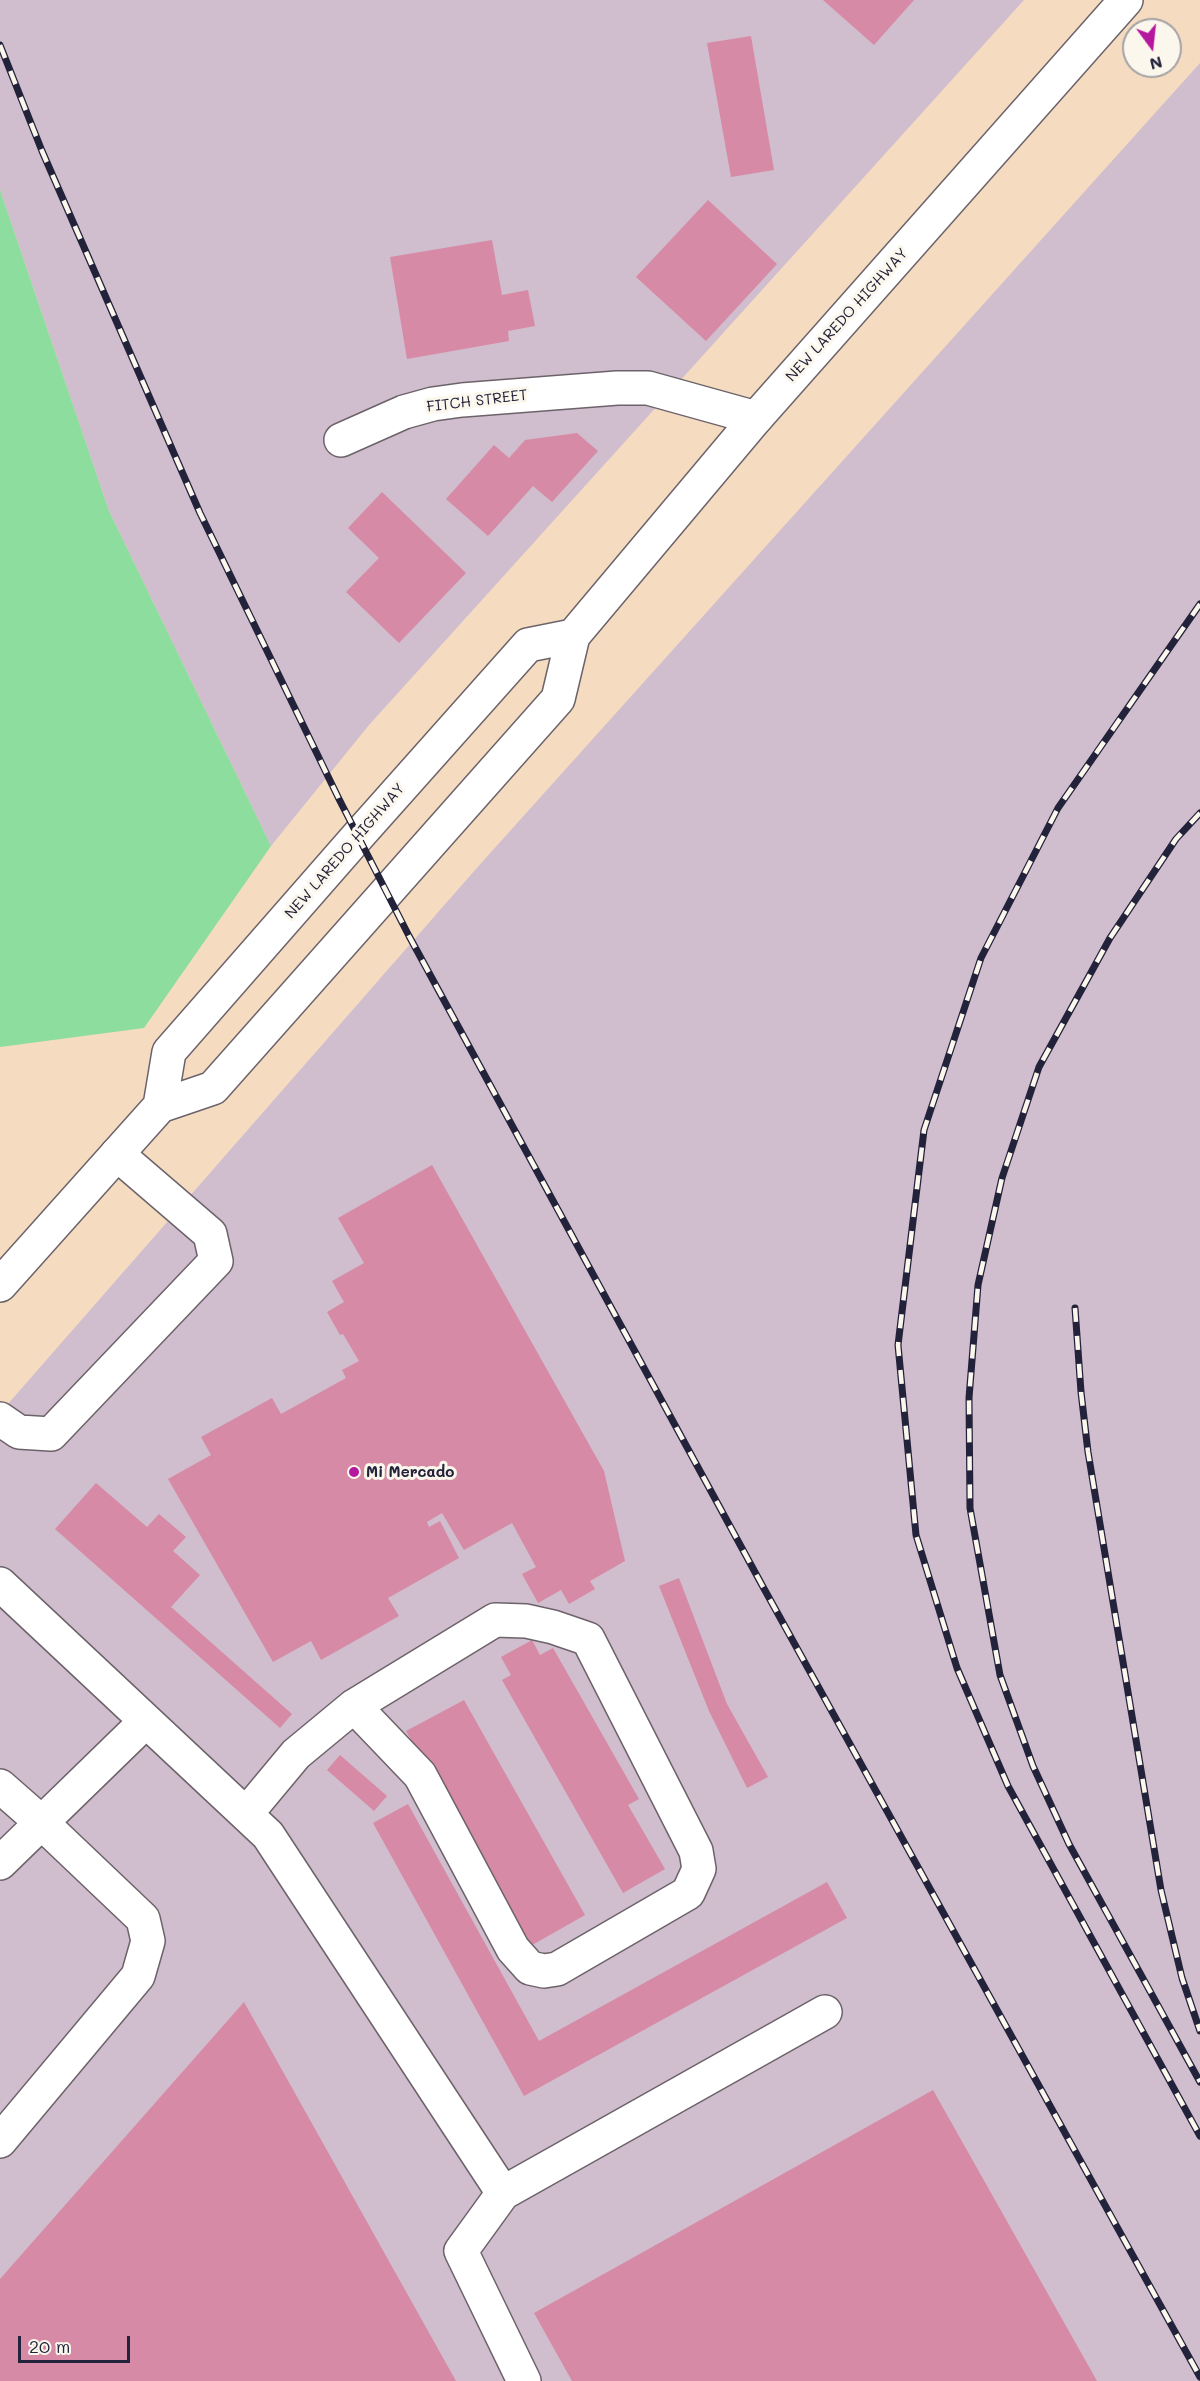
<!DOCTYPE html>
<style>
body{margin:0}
#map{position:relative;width:1200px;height:2381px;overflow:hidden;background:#f5dcc1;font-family:Mali,sans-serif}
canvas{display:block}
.north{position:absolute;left:1122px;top:18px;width:60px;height:60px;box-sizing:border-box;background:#fbf7ec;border:2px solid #a4a2a5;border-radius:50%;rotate:165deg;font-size:16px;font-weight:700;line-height:24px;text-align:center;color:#22223b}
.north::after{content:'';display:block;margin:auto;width:21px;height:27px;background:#b5179e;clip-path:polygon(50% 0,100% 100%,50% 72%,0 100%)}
.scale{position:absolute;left:18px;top:2336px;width:112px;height:27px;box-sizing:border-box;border:3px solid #22223b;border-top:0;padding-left:8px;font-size:18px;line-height:21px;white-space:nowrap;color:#22223b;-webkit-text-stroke:4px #fbf7ec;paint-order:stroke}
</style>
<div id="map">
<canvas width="1200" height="2381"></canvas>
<div class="north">N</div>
<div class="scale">20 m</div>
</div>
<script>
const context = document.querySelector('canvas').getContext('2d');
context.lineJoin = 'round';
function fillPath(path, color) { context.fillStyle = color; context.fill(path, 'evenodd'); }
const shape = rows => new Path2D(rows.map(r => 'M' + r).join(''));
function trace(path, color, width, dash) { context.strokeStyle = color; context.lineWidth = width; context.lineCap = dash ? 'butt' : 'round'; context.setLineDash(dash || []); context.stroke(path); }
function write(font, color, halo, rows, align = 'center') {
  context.font = font + ' Mali,sans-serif'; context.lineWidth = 6; context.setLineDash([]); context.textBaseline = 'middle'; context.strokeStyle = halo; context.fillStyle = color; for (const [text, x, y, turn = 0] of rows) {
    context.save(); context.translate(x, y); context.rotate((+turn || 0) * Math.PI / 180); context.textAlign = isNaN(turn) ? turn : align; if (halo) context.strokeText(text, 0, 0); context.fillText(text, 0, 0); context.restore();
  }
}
const industrial = shape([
 [0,0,1024,0,369,725,271,846,109,511,0,190],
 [1200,63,1200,2381,0,2381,0,1413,475,870]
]);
const green = shape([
 [0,190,109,511,271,846,144,1028,0,1047]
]);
const building = shape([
 [823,0,914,0,874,45],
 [751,36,774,170,731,177,707,43],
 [708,200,777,264,706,341,636,277],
 [492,240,502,295,528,290,535,326,508,331,509,341,407,359,390,257],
 [577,433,598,451,552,502,533,486,488,536,446,499,494,445,509,458,525,440],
 [382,492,466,573,399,643,346,592,379,558,348,528],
 [432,1165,604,1471,625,1561,590,1581,595,1589,569,1604,561,1590,538,1603,522,1574,536,1567,512,1523,464,1550,442,1513,427,1522,429,1527,440,1521,459,1558,388,1598,399,1616,321,1660,311,1641,273,1662,168,1479,211,1455,201,1437,272,1398,281,1414,346,1378,342,1370,359,1361,343,1334,340,1335,327,1312,344,1302,332,1281,364,1263,338,1218],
 [96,1483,147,1527,159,1514,186,1537,173,1551,200,1575,171,1607,292,1714,280,1728,55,1529],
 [679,1578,727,1704,768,1777,747,1788,709,1711,659,1586],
 [532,1640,540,1655,553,1648,639,1799,628,1805,665,1869,623,1893,502,1680,511,1675,501,1657],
 [464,1700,585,1915,527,1948,406,1731],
 [340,1755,387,1796,374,1811,327,1770],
 [408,1804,539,2041,827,1882,847,1918,524,2096,373,1823],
 [244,2002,456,2381,0,2381,0,2279],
 [933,2090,1097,2381,572,2381,534,2313]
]);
const minor = shape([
 [341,440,404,412,433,404,462,400,617,388,648,388,756,418],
 [0,1419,19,1432,51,1434,216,1261,210,1234,117,1154],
 [0,1584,268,1835,503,2193,461,2251,524,2381],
 [0,1786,41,1822,143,1919,148,1941,138,1976,0,2141],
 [246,1814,296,1754,354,1706,495,1620,526,1621,553,1627,588,1639,696,1851,699,1869,688,1893,557,1969,544,1971,530,1968,513,1949,420,1775,354,1706],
 [0,1863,146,1721],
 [503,2193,825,2012]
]);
const major = shape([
 [160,1106,169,1052,358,836,528,645,573,636],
 [0,1285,160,1106,213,1088,558,699,573,636,756,418,1126,0]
]);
const rail = shape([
 [0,45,42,151,200,513,339,799,409,936,762,1585,1200,2377],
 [1200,604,1058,808,981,958,924,1130,898,1345,916,1535,957,1668,1008,1786,1200,2136],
 [1200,813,1176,839,1110,938,1039,1067,1002,1178,978,1285,969,1398,970,1508,1000,1675,1033,1766,1069,1844,1200,2082],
 [1075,1308,1081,1392,1088,1452,1161,1890,1182,1978,1200,2031]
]);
const markers = [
 [354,1472,6,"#b5179e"]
];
const streetNames = [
 ["NEW LAREDO HIGHWAY",847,315,-48],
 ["FITCH STREET",477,401,-7],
 ["NEW LAREDO HIGHWAY",345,851,-49]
];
const poiNames = [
 ["Mi Mercado",366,1472]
];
fillPath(industrial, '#d0bdcd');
fillPath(green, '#8cdd9e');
fillPath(building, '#d78aa6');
trace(minor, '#6c636a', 36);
trace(major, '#6c636a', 36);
trace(minor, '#fff', 33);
trace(major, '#fff', 33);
trace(rail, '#22223b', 7);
trace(rail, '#fbf7ec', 4.5, [14]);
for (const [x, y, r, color] of markers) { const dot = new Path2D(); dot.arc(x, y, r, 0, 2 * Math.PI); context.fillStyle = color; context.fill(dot); trace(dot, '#fbf7ec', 2); }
write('15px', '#22223b', '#fbf7ec', streetNames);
write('bold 15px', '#22223b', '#fbf7ec', poiNames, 'left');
</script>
